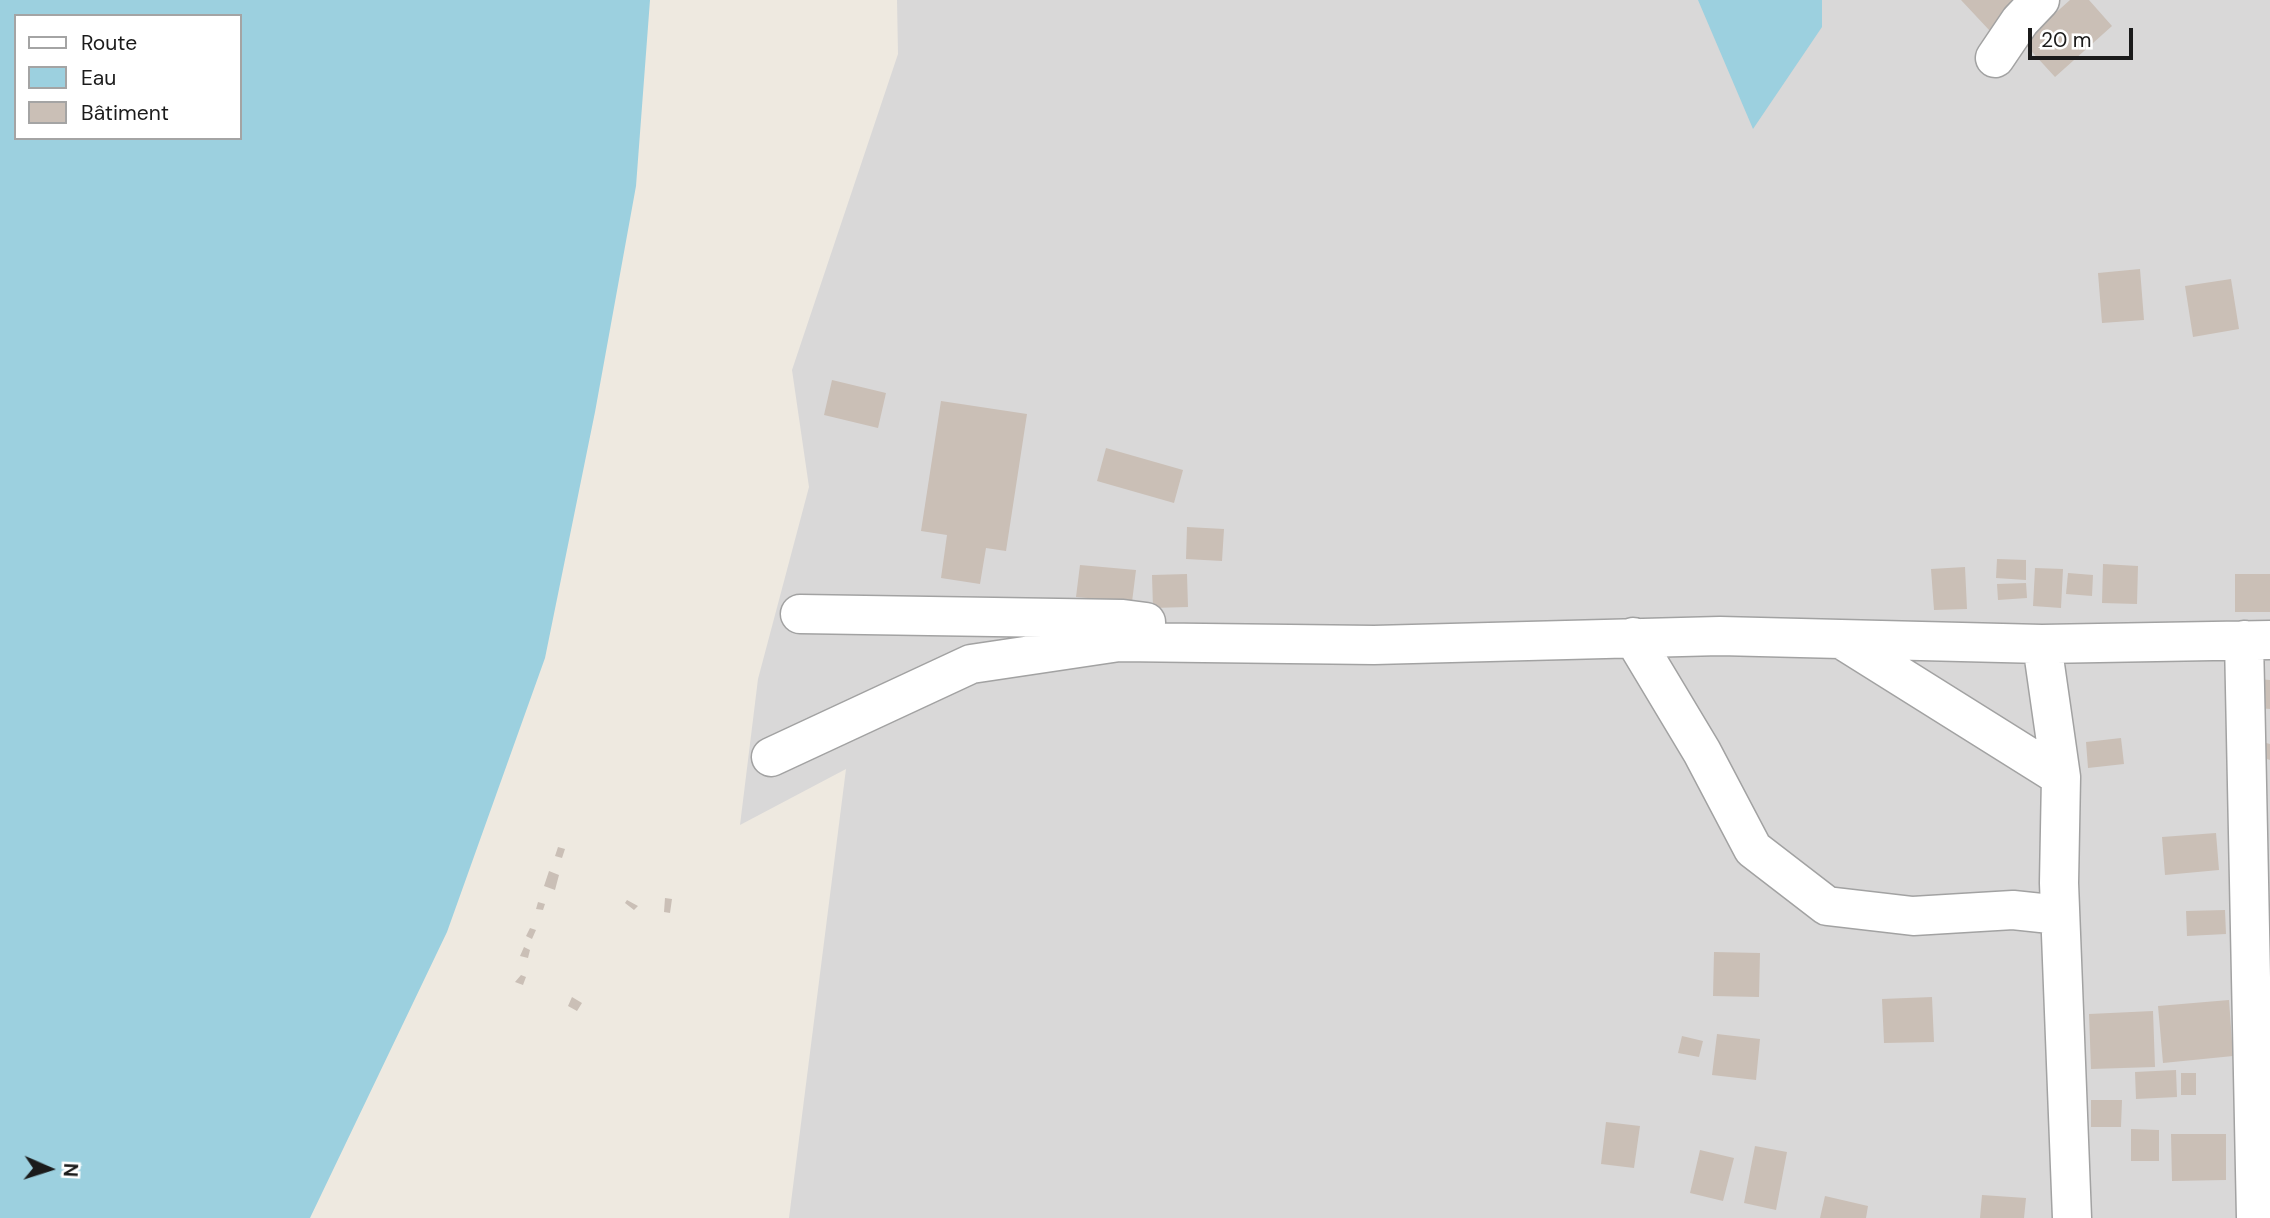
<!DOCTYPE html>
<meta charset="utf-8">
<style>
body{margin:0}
#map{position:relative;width:2270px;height:1218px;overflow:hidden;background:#eee9e0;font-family:"DM Sans",sans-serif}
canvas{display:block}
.legend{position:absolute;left:14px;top:14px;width:228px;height:126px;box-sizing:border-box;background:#fff;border:2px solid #a4a4a4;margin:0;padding:9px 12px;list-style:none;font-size:21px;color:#1b1b1b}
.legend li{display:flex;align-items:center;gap:14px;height:35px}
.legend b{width:35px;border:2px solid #a4a4a4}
.north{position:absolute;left:14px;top:1134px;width:70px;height:70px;-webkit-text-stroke:5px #fff;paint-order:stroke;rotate:93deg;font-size:19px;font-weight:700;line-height:28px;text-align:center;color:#1b1b1b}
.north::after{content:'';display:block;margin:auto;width:24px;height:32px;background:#1b1b1b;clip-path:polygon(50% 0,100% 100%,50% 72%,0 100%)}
.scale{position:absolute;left:2028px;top:28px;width:105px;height:32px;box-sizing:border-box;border:4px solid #1b1b1b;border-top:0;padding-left:9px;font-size:21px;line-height:24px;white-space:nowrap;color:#1b1b1b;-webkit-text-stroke:5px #fff;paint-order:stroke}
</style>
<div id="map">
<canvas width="2270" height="1218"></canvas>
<ul class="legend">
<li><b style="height:9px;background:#fff"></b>Route</li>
<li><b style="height:19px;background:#9cd0df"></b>Eau</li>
<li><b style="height:19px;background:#cabfb6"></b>Bâtiment</li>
</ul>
<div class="north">N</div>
<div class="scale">20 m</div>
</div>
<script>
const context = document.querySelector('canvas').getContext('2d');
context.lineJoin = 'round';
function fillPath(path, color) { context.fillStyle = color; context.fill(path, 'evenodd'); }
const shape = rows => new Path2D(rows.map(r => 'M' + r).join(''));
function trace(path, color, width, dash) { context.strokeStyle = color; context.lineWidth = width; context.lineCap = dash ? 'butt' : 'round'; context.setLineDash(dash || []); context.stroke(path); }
const residential = shape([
 [897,0,2270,0,2270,1218,789,1218,846,769,740,825,758,679,809,487,792,370,898,54]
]);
const water = shape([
 [0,0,650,0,636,186,595,412,545,658,447,932,310,1218,0,1218],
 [16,16,240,16,240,138,16,138],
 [1698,0,1822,0,1822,27,1753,129]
]);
const building = shape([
 [1961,0,2023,0,1990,31],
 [2070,0,2089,0,2112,26,2055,77,2023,42],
 [2140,269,2144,320,2102,323,2098,273],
 [2231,279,2239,329,2193,337,2185,286],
 [832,380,886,393,878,428,824,415],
 [941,401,1027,414,1006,551,986,548,980,584,941,578,947,535,921,531],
 [1106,448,1183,470,1174,503,1097,481],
 [1187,527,1224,529,1222,561,1186,559],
 [1997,559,2026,560,2026,580,1996,578],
 [2103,564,2138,566,2137,604,2102,603],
 [1080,565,1136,570,1132,602,1076,597],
 [1965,567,1967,609,1934,610,1931,569],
 [2035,568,2063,569,2061,608,2033,606],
 [2068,573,2093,575,2092,596,2066,594],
 [1187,574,1188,607,1153,608,1152,575],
 [2235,574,2270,574,2270,612,2235,612],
 [2026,583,2027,598,1998,600,1997,584],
 [2259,679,2270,680,2270,709,2257,708],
 [2121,738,2124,764,2088,768,2086,742],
 [2266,743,2270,744,2270,760,2261,757],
 [2216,833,2219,870,2165,875,2162,837],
 [558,847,565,849,562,858,555,856],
 [549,871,559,875,555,890,544,886],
 [665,898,672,899,670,913,664,912],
 [627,900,638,906,634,910,625,903],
 [538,902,545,904,543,910,536,909],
 [2225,910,2226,934,2187,936,2186,911],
 [530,928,536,930,532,939,526,936],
 [524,947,530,950,528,958,520,956],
 [1714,952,1760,953,1759,997,1713,996],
 [521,975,526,977,523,985,515,982],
 [572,997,582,1003,577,1011,568,1006],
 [1932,997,1934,1042,1884,1043,1882,999],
 [2229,1000,2233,1056,2163,1063,2158,1006],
 [2153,1011,2155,1067,2091,1069,2089,1014],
 [1717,1034,1760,1039,1756,1080,1712,1075],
 [1682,1036,1703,1041,1699,1057,1678,1053],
 [2176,1070,2177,1097,2136,1099,2135,1072],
 [2181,1073,2196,1073,2196,1095,2181,1095],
 [2091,1100,2122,1100,2121,1127,2091,1127],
 [1606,1122,1640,1126,1634,1168,1601,1164],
 [2131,1129,2159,1130,2159,1161,2131,1161],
 [2171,1134,2226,1134,2226,1180,2172,1181],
 [1755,1146,1787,1152,1776,1210,1744,1203],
 [1700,1150,1734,1158,1723,1201,1690,1193],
 [1982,1195,2026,1198,2024,1218,1980,1218],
 [1825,1196,1868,1206,1866,1218,1820,1218]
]);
const minor = shape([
 [1995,58,2020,21,2040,0],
 [800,614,1123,619,1146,622],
 [1633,637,1702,752,1753,849,1827,906,1913,916,2013,910,2060,915],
 [2244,640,2256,1218],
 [1844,641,2061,777,2059,883,2072,1218],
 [2042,644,2061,777],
 [771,757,971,664,1119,642,1374,645,1720,636,2042,644,2270,640]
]);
fillPath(residential, '#d9d8d8');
fillPath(water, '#9cd0df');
fillPath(building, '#cabfb6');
trace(minor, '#a2a2a2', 41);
trace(minor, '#fff', 38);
</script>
